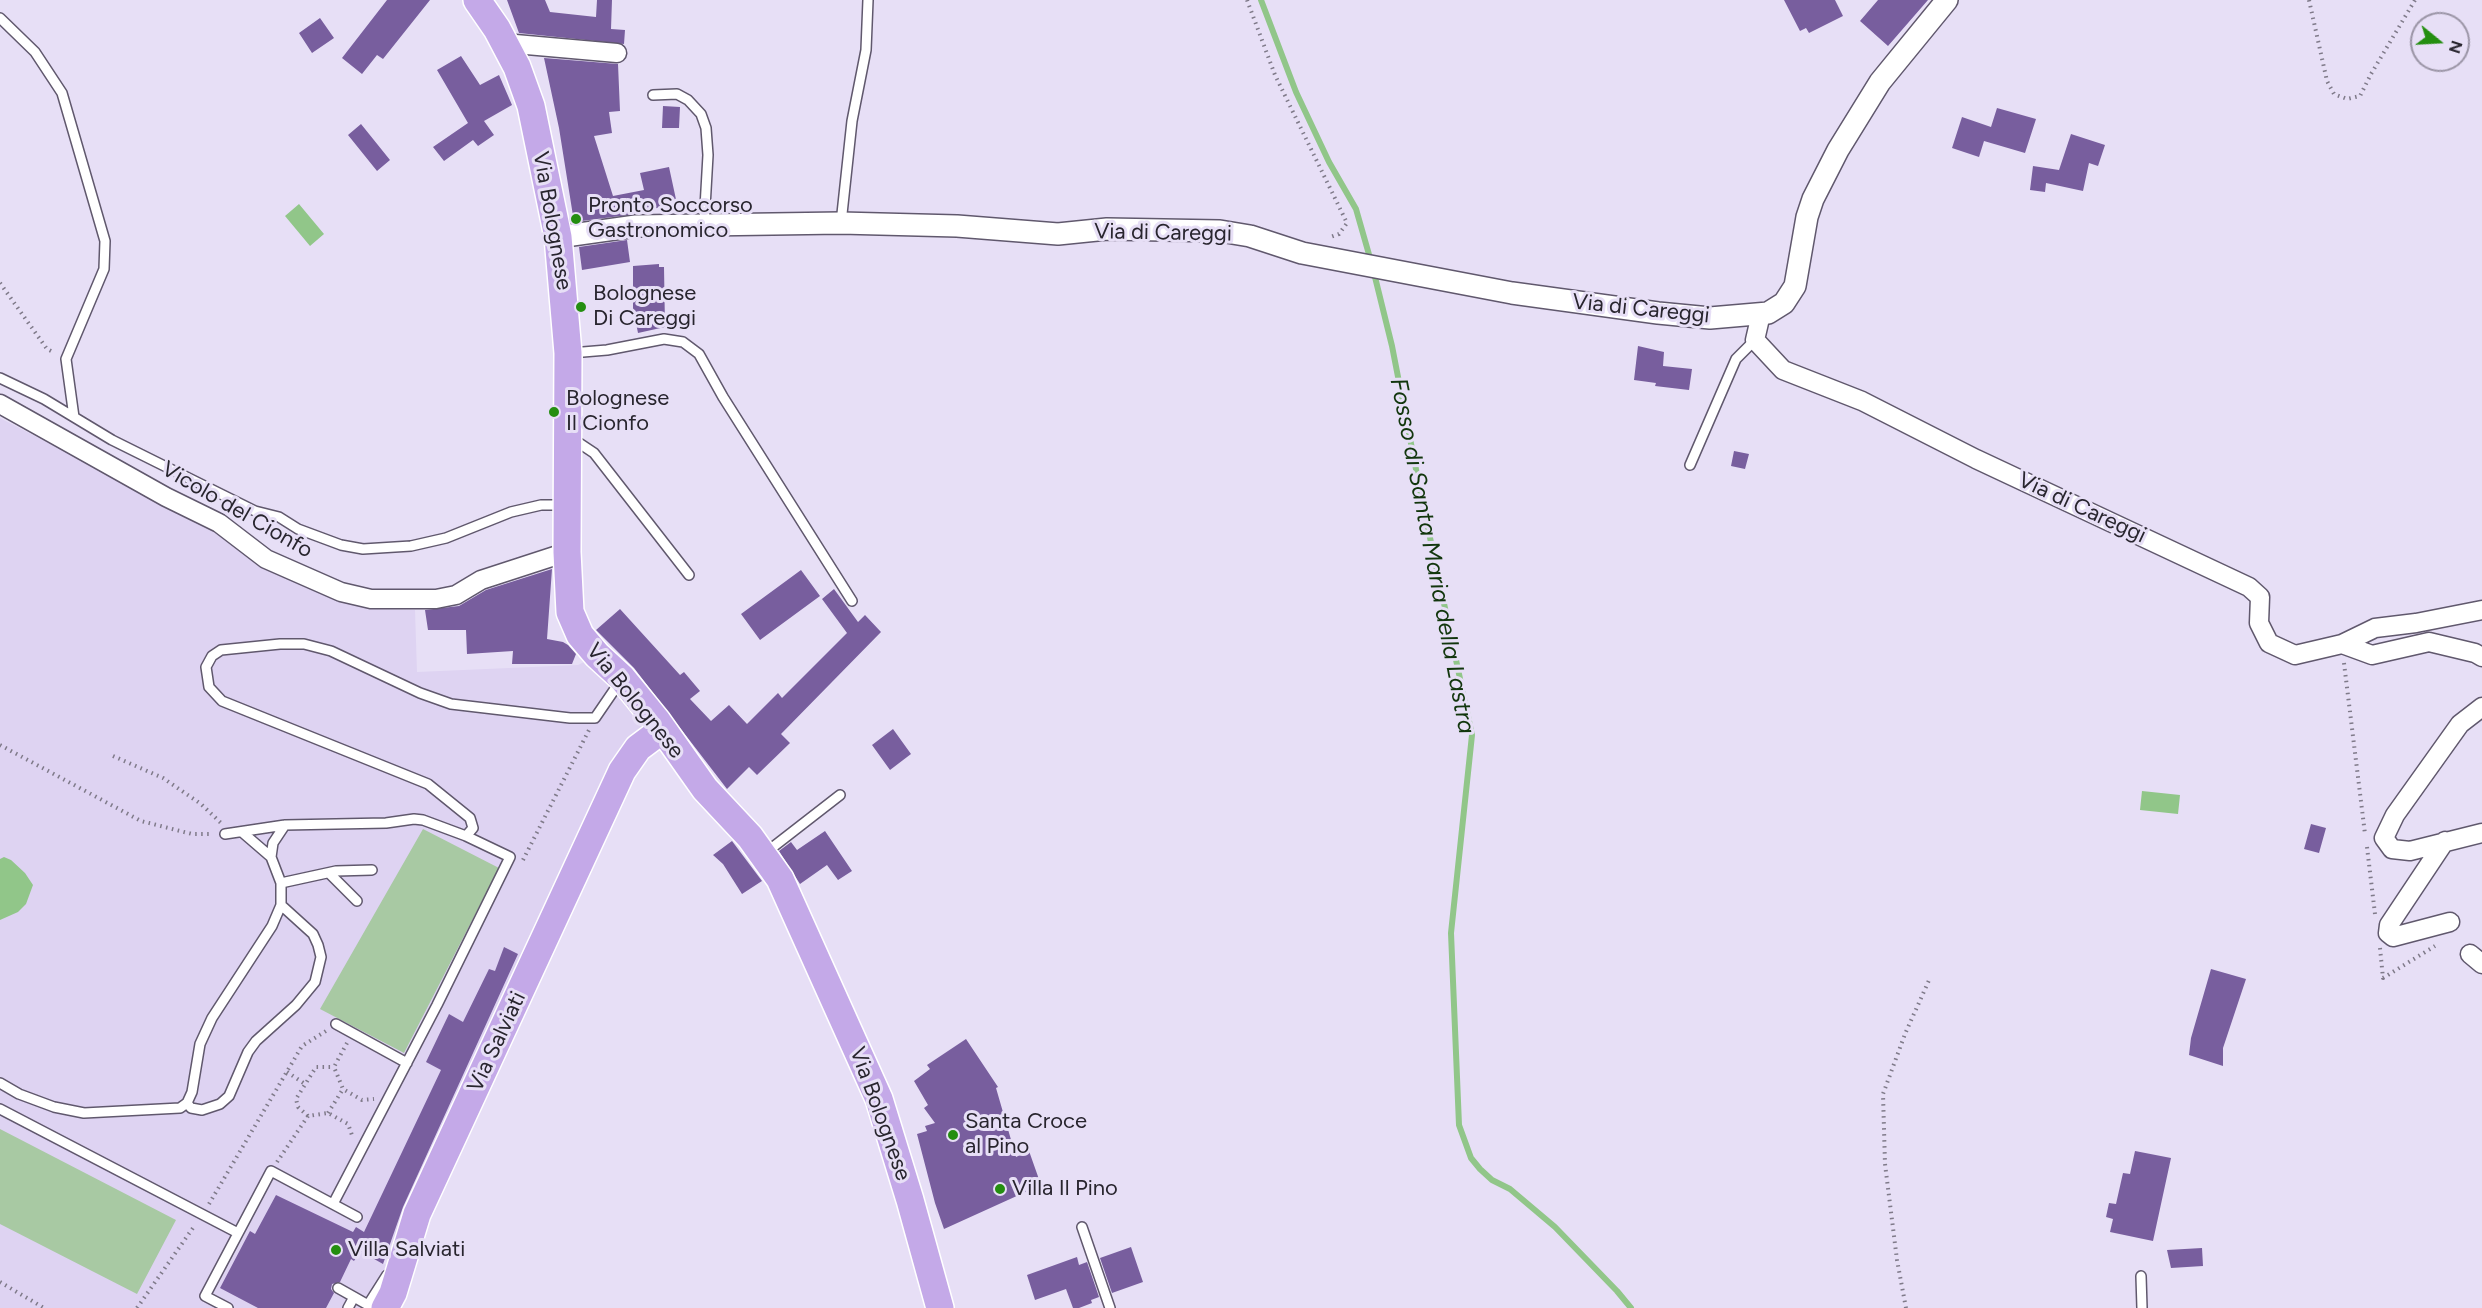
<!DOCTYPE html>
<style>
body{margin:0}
#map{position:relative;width:2482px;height:1308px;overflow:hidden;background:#e7dff6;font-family:Figtree,sans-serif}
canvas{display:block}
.north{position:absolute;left:2410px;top:12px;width:60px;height:60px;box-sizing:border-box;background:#e7dff6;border:2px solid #9b95a6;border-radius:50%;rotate:108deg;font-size:16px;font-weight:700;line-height:24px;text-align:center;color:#28252e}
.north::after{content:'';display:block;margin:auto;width:21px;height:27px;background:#248e10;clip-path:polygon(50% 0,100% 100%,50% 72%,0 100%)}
</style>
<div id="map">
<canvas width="2482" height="1308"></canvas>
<div class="north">N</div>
</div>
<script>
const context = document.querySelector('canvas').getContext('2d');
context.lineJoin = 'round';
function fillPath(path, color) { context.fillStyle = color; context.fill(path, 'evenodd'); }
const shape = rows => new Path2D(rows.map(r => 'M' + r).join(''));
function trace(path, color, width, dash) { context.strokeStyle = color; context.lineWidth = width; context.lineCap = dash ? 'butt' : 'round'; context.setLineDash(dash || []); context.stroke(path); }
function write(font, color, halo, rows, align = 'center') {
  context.font = font + ' Figtree,sans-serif'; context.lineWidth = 6; context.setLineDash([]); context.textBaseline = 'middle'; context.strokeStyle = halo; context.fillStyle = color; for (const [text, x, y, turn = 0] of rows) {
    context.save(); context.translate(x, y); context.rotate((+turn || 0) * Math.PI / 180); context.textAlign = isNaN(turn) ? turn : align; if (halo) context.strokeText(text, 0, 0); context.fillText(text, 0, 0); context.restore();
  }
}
const built = shape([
 [0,418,205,524,337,598,377,609,415,610,417,672,578,665,592,658,648,723,621,749,512,980,383,1263,395,1270,377,1308,0,1308]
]);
const green = shape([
 [423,829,499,868,404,1053,320,1009],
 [0,1129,176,1220,137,1294,0,1224]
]);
const water = shape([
 [299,204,324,234,310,246,285,216],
 [2142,791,2180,795,2178,814,2140,810],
 [4,857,11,860,25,873,33,885,26,904,18,912,0,920,0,859]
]);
const stream = shape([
 [1261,0,1296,92,1329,162,1356,209,1370,258],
 [1374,273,1392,346,1422,500,1472,735,1451,933,1459,1125,1471,1158,1480,1169,1492,1180,1510,1189,1555,1227,1617,1291,1631,1308]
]);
const building = shape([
 [387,0,430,0,383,59,377,55,362,74,342,58],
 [507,0,545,0,550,12,596,17,597,0,612,0,611,29,625,30,624,44,519,33],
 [1784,0,1835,0,1843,16,1809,33,1806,28,1800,31],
 [1878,0,1928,0,1888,46,1860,21],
 [320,18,334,38,312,53,299,33],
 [461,56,480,85,499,75,512,105,484,121,494,135,478,146,473,140,444,161,433,147,468,123,437,70],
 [544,58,618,64,620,111,609,112,612,133,594,136,613,196,644,190,640,173,669,167,677,204,642,211,643,213,574,222,559,128],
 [663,106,680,107,679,128,662,128],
 [1997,108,2036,119,2025,153,1984,141,1979,157,1952,148,1962,117,1991,127],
 [361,124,390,160,377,171,348,135],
 [2071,134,2105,145,2098,166,2089,163,2083,191,2046,183,2045,192,2030,190,2033,166,2059,170],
 [627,240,630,262,582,270,579,247],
 [659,264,659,267,664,267,665,327,638,333,633,308,633,266],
 [1638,346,1664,352,1663,366,1692,369,1689,390,1655,386,1656,383,1634,380],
 [1734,451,1749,454,1745,469,1731,466],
 [552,569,547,639,563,642,568,645,576,654,572,664,512,664,513,651,467,654,466,630,428,630,425,610,459,606,486,590],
 [801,570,820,596,760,640,741,614],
 [834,589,858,622,865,615,881,632,781,734,790,743,757,775,749,767,727,789,634,668,596,630,620,609,680,675,684,672,700,691,690,699,711,721,729,705,747,724,778,693,782,698,847,633,822,599],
 [893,729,911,754,890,770,872,745],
 [2311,824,2326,828,2319,853,2304,849],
 [825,831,852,871,838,880,827,865,800,884,779,851,791,842,797,850],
 [732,841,762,881,742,894,723,864,713,855],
 [504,947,518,954,403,1207,383,1264,360,1251,354,1261,351,1259,340,1282,332,1284,331,1289,334,1293,326,1308,258,1308,220,1288,250,1231,255,1234,276,1195,353,1232,356,1227,364,1232,441,1070,426,1062,449,1014,463,1022,489,969,495,971],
 [2211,969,2246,979,2223,1048,2223,1066,2189,1055,2191,1038],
 [966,1039,998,1087,996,1088,1016,1157,1029,1151,1041,1185,944,1229,935,1203,917,1134,927,1131,925,1126,935,1123,924,1108,928,1105,914,1081,930,1069,927,1065],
 [2135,1151,2171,1158,2153,1241,2110,1232,2113,1219,2106,1217,2109,1203,2116,1204,2123,1173,2130,1174],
 [1131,1247,1143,1282,1112,1293,1100,1258],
 [2202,1248,2203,1266,2171,1268,2167,1250],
 [1077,1257,1079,1265,1087,1262,1099,1297,1091,1300,1092,1303,1079,1308,1073,1308,1066,1289,1035,1300,1027,1275]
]);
const path = shape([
 [1247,0,1275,75,1347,223,1339,234,1328,238],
 [2309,0,2327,81,2334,94,2347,99,2360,96,2371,74,2415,0],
 [0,283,47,349,55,353],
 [2344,663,2365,834],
 [0,745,141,821,192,834,212,834],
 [113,756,163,778,201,804,221,823],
 [2367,847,2375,914],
 [523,860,589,730],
 [2380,948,2383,978,2435,946],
 [347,1043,334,1067,343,1089,362,1100,374,1099],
 [287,1072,305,1084],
 [328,1113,343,1089],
 [308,1116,298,1107,296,1099,316,1067,334,1067],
 [277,1162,308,1116,328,1113,348,1124,353,1138],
 [209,1204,302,1046,326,1031],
 [0,1282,44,1308],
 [137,1308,195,1225],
 [1906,1308,1897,1260,1885,1164,1883,1094,1905,1034,1930,978]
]);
const service = shape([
 [0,18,35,52,62,93,105,241,104,269,66,359,74,417],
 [653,95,677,94,688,100,701,114,706,128,708,155,704,225],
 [841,223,852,121,866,50,868,0],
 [571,353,607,350,664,339,683,342,699,354,723,397,852,601],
 [0,378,44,399,112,440,255,511,279,517,298,529,341,545,363,549,411,546,446,538,511,512,541,505,565,505],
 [573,439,594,453,689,575],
 [1690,465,1736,359,1755,340],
 [225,834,285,825,386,823,414,819,423,820,466,836,473,828,470,818,428,784,222,701,209,687,206,667,212,656,221,650,280,644,304,644,331,651,420,693,451,704,570,718,595,718,621,680],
 [764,854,840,795],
 [271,857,273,843,285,825],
 [329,873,357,901],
 [281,883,336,871,372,870],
 [336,1024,407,1063],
 [0,1083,19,1094,54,1107,84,1113,180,1108,187,1103,192,1092,200,1044,212,1018,272,926,281,905,281,883,271,857,242,832],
 [187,1103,191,1108,202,1110,220,1104,229,1096,248,1052,256,1041,296,1005,315,982,321,957,318,945,313,934,281,905],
 [0,1109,238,1233],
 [333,1204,437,1005,510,857,466,836],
 [1082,1227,1110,1308],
 [2141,1276,2142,1308],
 [338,1288,354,1297],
 [228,1308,205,1296,271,1171,357,1217],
 [348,1308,354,1297,368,1305,387,1275]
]);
const minor = shape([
 [504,43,617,53],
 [1761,314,1755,340,1783,370,1862,401,1976,459,2249,587,2260,597,2259,623,2269,643,2295,655,2342,644,2375,628,2416,623,2482,610],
 [0,404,166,497,219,523,266,559,341,592,371,599,436,599,456,595,481,580,567,552],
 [2342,644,2372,655,2429,642,2475,653,2482,657],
 [2482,707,2460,724,2395,815,2384,838,2392,849,2410,851,2482,833],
 [2445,841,2389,925,2388,933,2393,937,2450,922],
 [2470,954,2482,964]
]);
const tertiary = shape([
 [558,237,636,226,841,223,957,226,1058,234,1107,229,1220,231,1250,236,1302,253,1512,293,1658,313,1710,318,1768,313,1784,303,1795,286,1807,217,1813,199,1838,150,1880,82,1947,0]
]);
const primary = shape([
 [477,0,497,29,517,67,531,106,558,237,568,353,567,552,570,612,580,635,597,655,622,678,657,721,705,789,750,837,780,879,879,1099,910,1200,940,1308],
 [385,1308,393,1293,417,1214,622,771,638,748,662,730]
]);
const markers = [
 [576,219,6,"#248e10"],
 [581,307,6,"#248e10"],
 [554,412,6,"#248e10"],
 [953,1135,6,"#248e10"],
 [1000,1189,6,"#248e10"],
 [336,1250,6,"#248e10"]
];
const poiNames = [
 ["Pronto Soccorso",588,206],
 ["Gastronomico",588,231],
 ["Bolognese",593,294],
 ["Di Careggi",593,319],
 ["Bolognese",566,399],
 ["Il Cionfo",566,424],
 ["Santa Croce",965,1122],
 ["al Pino",965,1147],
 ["Villa Il Pino",1012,1189],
 ["Villa Salviati",348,1250]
];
const streetNames = [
 ["Via Bolognese",552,221,80],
 ["Via di Careggi",1163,233,1],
 ["Via di Careggi",1641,309,6],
 ["Via di Careggi",2082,508,25],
 ["Vicolo del Cionfo",237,510,30],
 ["Via Bolognese",635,701,51],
 ["Via Salviati",497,1042,-65],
 ["Via Bolognese",880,1114,70]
];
const waterNames = [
 ["Fosso di Santa Maria della Lastra",1432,556,79]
];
fillPath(built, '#ded3f2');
fillPath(green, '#a8c9a3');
fillPath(water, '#91c689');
trace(stream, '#91c689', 6);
fillPath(building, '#785e9e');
trace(service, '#60586d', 12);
trace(minor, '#60586d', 21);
trace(tertiary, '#60586d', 24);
trace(primary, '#fff', 30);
trace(path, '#7f7a89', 4, [1.5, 4.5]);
trace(service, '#fff', 9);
trace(minor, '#fff', 18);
trace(tertiary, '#fff', 21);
trace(primary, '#c4a9e8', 27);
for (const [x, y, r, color] of markers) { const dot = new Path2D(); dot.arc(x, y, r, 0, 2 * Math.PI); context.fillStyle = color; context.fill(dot); trace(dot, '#e7dff6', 2); }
write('22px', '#28252e', '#e7dff6', poiNames, 'left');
write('22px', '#28252e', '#e7dff6', streetNames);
write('italic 24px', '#12360d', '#e7dff6', waterNames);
</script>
